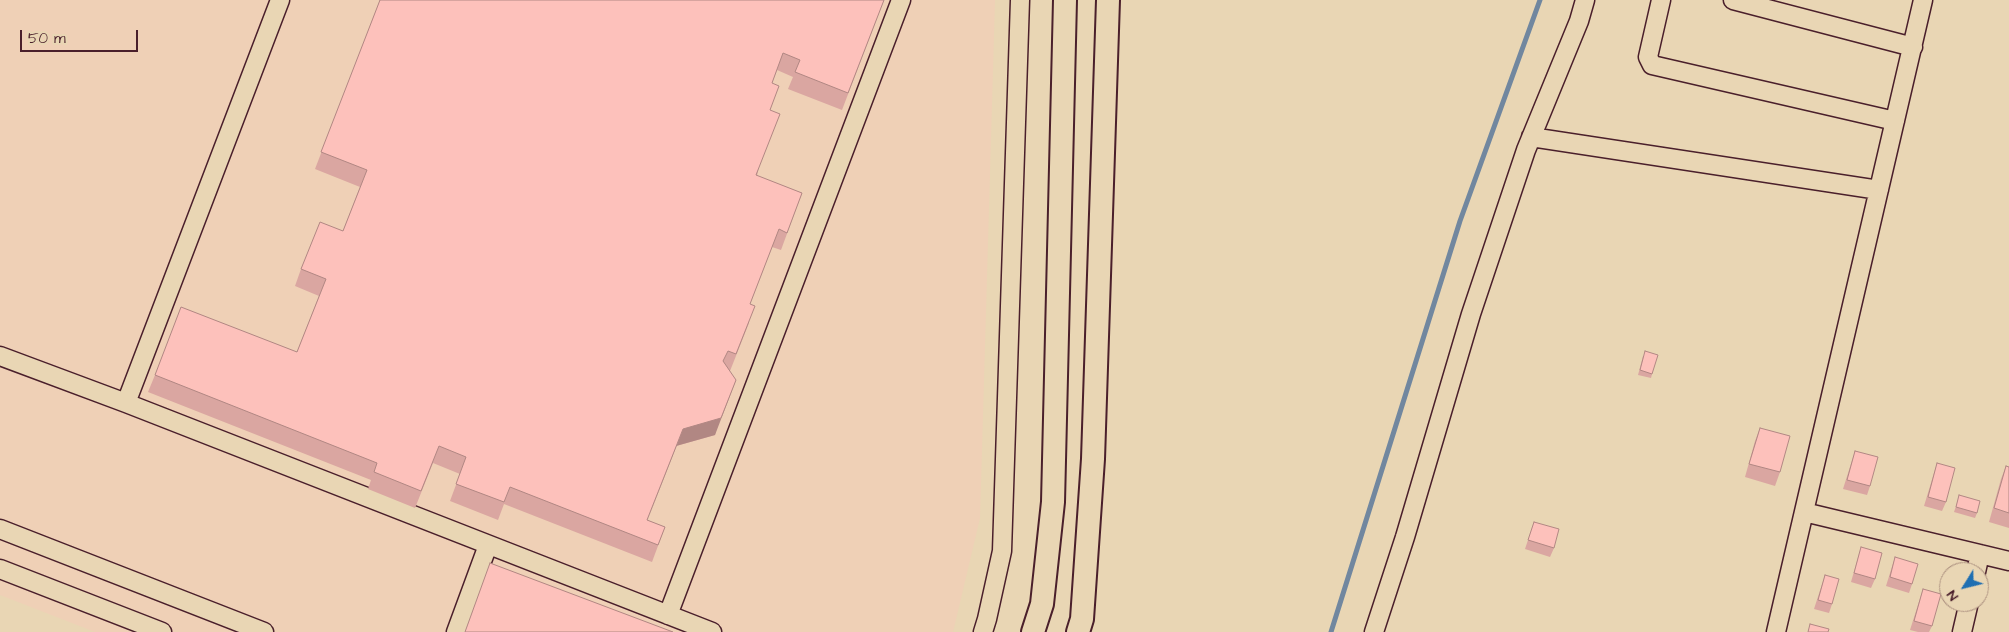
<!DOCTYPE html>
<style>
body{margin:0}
#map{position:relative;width:2009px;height:632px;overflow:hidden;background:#e9d6b4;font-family:"Architects Daughter",sans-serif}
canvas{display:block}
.north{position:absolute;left:1939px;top:562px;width:50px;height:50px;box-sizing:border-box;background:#e9d6b4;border:1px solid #a98d7d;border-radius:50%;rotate:234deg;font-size:14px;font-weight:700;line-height:20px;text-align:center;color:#4a1f2b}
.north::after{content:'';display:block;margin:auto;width:18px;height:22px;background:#1f6fb2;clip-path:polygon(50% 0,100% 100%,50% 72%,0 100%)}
.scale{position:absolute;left:20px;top:30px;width:118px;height:22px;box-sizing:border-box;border:2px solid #4a1f2b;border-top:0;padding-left:6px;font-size:15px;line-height:18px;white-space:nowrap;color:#4a1f2b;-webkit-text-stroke:4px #e9d6b4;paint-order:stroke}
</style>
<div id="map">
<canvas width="2009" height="632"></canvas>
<div class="north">N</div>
<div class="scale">50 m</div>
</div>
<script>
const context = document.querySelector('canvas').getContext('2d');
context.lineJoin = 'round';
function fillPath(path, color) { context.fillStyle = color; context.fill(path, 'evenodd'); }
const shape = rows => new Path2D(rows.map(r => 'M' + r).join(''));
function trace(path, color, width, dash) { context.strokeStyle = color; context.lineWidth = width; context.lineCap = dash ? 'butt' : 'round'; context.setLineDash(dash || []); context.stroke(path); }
const built = shape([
 [0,0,995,0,980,518,953,632,95,632,0,595]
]);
const stream = shape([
 [1331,632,1460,221,1540,0]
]);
const minor = shape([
 [1661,0,1648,57,1652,65,1895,121],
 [1733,0,1913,47],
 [1531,137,1879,190],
 [0,356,126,403,712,632],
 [126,403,280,0],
 [1804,512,2009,561],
 [0,529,264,632],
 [0,569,162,632],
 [1976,572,1980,554],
 [668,615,901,0],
 [456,632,488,545],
 [983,632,987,619,1002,551,1020,0],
 [1374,632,1405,537,1471,314,1526,150,1579,21,1585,0],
 [1776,632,1923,0],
 [1962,632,1969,602]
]);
const major = shape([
 [1033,632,1042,604,1053,502,1065,0],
 [1078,632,1082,619,1093,459,1108,0]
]);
const wall = shape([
 [380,0,884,0,842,110,788,89,793,77,777,70,772,83,770,110,757,176,802,193,781,250,772,247,750,304,749,323,730,371,715,435,676,446,647,520,665,527,652,562,504,504,498,520,450,501,460,474,433,463,415,508,368,489,371,480,148,392,155,375,297,352,319,296,295,286,301,269,343,231,360,187,315,169],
 [1643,356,1652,374,1651,378,1638,375],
 [1760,428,1780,472,1775,486,1745,477,1755,441],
 [1855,451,1870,486,1867,495,1843,489],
 [1937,463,1946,502,1942,511,1924,506],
 [2006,466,2009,467,2009,528,1989,522,2001,479],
 [1958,500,1977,513,1975,518,1954,512],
 [1534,522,1554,548,1550,557,1525,549],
 [1861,547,1875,579,1871,588,1851,582],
 [1895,557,1912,584,1909,593,1886,586],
 [1825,575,1832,604,1829,613,1814,609],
 [1923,589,1932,626,1929,632,1918,632,1910,630]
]);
const shadedWall = shape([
 [736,380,715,435,676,446,641,537,683,429]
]);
const building = shape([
 [380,0,884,0,848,93,795,72,800,60,783,53,772,83,779,86,770,110,780,114,756,175,802,193,787,233,779,229,750,304,755,306,736,354,728,351,723,361,736,380,721,418,683,429,647,520,665,527,658,545,510,487,504,502,456,484,466,457,439,446,421,491,374,472,377,463,155,375,181,307,297,352,326,279,301,269,320,222,343,231,367,170,321,152,380,0],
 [1645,351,1658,355,1652,374,1640,370,1645,351],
 [1760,428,1790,436,1780,472,1749,464,1760,428],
 [1855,451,1878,457,1870,486,1847,480,1855,451],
 [1937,463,1955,468,1946,502,1928,497,1937,463],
 [2006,466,2009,467,2009,513,1994,508,2006,466],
 [1959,495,1980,501,1977,513,1956,507,1959,495],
 [1534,522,1559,529,1554,548,1528,540,1534,522],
 [1861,547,1882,553,1875,579,1854,573,1861,547],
 [1895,557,1918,564,1912,584,1890,577,1895,557],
 [490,563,673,632,465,632,490,563],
 [1825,575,1839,579,1832,604,1818,600,1825,575],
 [1923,589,1941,594,1932,626,1914,621,1923,589],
 [1810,624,1829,629,1828,632,1808,632,1810,624]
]);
fillPath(built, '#efd0b6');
trace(stream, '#71879f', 5);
trace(minor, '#4a1f2b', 21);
trace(major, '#4a1f2b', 26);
trace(minor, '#e9d6b4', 18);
trace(major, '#e9d6b4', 22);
fillPath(wall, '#daa6a1');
fillPath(shadedWall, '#b18783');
fillPath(building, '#fdc1bb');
trace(building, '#b18783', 1);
</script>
